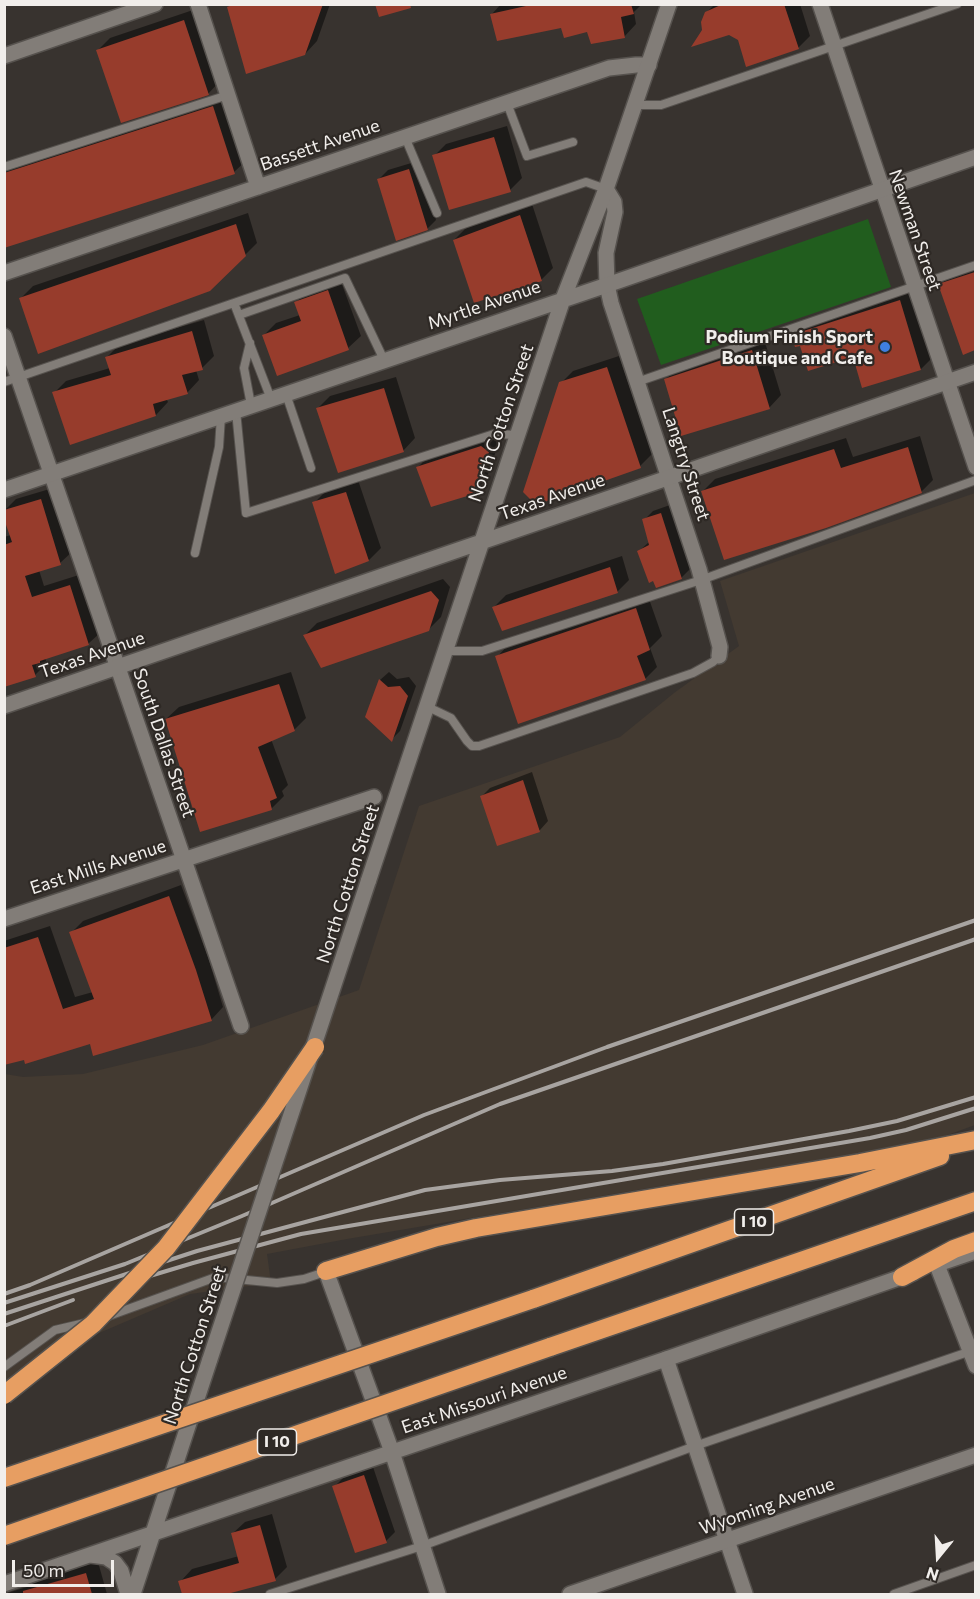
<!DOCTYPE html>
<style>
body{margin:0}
#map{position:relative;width:980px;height:1599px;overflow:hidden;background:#38332f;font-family:Commissioner,sans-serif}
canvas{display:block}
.frame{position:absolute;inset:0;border:6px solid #f1eeeb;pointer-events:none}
.north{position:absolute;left:908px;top:1527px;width:60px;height:60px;-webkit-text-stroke:4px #2e2925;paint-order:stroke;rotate:198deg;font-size:16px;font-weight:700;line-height:24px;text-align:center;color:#f1eeeb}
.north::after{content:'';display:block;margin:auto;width:21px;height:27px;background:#f1eeeb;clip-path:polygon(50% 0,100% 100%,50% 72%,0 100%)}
.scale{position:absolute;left:12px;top:1560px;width:102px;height:27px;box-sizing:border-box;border:3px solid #f1eeeb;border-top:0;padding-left:8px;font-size:18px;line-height:21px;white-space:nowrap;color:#f1eeeb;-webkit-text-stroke:4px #2e2925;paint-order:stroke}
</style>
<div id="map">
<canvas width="980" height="1599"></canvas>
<div class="frame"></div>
<div class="north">N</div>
<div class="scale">50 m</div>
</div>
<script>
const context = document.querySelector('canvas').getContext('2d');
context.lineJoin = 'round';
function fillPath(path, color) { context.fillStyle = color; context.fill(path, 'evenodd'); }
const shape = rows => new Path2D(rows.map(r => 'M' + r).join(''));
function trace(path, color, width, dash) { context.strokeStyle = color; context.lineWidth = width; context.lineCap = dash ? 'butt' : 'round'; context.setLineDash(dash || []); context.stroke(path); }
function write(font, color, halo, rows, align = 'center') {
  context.font = font + ' Commissioner,sans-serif'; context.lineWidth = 4.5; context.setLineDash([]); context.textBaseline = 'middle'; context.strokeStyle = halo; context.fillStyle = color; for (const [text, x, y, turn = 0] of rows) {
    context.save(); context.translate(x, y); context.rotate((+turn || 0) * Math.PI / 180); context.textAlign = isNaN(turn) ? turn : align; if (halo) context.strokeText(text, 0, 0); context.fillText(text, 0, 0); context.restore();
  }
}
const built = shape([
 [975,493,975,1125,915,1147,702,1179,347,1239,267,1254,271,1283,190,1294,34,1361,5,1385,5,1074,23,1077,83,1074,203,1045,359,990,419,806,620,737,674,693,739,646,720,581]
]);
const green = shape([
 [868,219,891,287,661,365,637,299]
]);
const shadow = shape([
 [232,4,330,4,317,41,305,54,229,7],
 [501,4,642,4,634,12,636,24,624,37,492,14],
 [715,4,800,4,810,36,798,48,739,39,729,34,704,31,706,13],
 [196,9,220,81,208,94,98,50,110,38],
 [225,95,247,160,234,172,4,246,4,163],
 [507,126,522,178,510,190,434,156,446,144],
 [418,161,436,220,427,229,379,179,388,170],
 [532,204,553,268,541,280,454,240,466,228],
 [248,213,257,243,210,290,21,298,33,286],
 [976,265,976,349,964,353,940,285,952,273],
 [340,279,361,336,348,348,264,335,276,323,300,315,296,303,308,290],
 [912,289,933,357,921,369,801,344,793,336,805,323],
 [204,320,214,356,202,368,196,370,199,380,187,393,166,398,168,402,156,415,54,393,66,381,110,368,107,357,119,345],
 [764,339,781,395,769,408,665,380,678,367],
 [619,356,652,454,640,466,561,383,573,371],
 [396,377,415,438,403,451,318,408,330,396],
 [494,434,500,439,486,480,473,493,418,467,430,455],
 [920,436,933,480,921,492,703,491,715,479,846,438,853,457],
 [358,480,381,548,369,560,314,503,326,491],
 [53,488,73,551,60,563,39,570,44,586,82,574,101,632,88,644,45,658,47,663,35,675,4,685,4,537,11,535,4,511,16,499],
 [670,505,690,569,681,578,639,551,649,542,644,520,653,511],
 [622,556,629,580,617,592,494,607,506,595],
 [443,579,450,587,441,617,428,630,305,635,317,623],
 [648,596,662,636,650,648,657,667,645,679,497,657,509,644],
 [291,672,306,718,294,730,271,739,288,785,282,791,284,796,272,808,166,719,179,707],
 [389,672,397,679,409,677,416,686,400,731,391,740,380,680],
 [532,772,548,821,540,830,498,844,481,797,490,788],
 [181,885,208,957,223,1007,211,1020,91,1042,5,1064,4,941,50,926,75,997,93,992,71,933,83,921],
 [373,1467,395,1532,386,1541,334,1487,343,1478],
 [272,1514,287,1567,275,1579,222,1594,183,1594,180,1582,192,1569,239,1556,232,1534,245,1522],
 [98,1562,107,1594,4,1594,27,1587,33,1581]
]);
const building = shape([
 [235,4,323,4,305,55,246,74,227,7],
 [375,4,410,4,411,8,379,17],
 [535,4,631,4,634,14,621,17,625,38,591,44,587,32,564,38,561,28,497,41,490,14],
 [723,4,784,4,799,49,746,67,738,40,729,35,691,47,702,30,701,22,705,12],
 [184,20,209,95,121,123,96,50],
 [213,106,235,174,4,248,4,173],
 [494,137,511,192,449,210,432,155],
 [409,169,428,230,396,241,377,179],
 [520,215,542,281,474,303,453,240],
 [236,224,246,256,210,291,38,354,19,298],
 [975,272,975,350,963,355,938,284],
 [328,290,349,350,277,376,262,335,301,321,294,302],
 [900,300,921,370,862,388,853,357,808,371,800,346,795,347,791,335],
 [192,331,203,370,182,375,188,394,153,404,156,416,70,445,52,392,111,375,105,357],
 [752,350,770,409,681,436,664,379],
 [607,367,641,468,536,505,523,492,559,382],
 [384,388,404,452,338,473,316,408],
 [481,446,489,452,474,494,431,507,416,467],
 [908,447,922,493,826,528,724,560,701,491,834,449,841,468],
 [346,492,369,561,335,574,312,502],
 [41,499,61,565,25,576,32,597,70,585,89,645,40,661,40,663,32,665,36,677,4,687,4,545,12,542,4,519,4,510],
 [661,513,682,579,656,588,653,581,649,583,637,551,649,545,642,519],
 [610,567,618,593,502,631,492,607],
 [431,591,439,600,429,631,321,668,303,635],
 [636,608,650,650,637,656,646,680,518,724,495,656],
 [379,679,388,687,400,686,408,696,392,742,365,717],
 [279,684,295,731,258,747,277,798,270,801,272,810,200,832,165,719],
 [523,780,540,832,497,846,480,796],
 [169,896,196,970,212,1021,93,1056,90,1044,25,1064,24,1060,4,1065,4,948,38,937,63,1009,94,999,69,932],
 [364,1475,387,1543,355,1553,332,1486],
 [260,1525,276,1581,227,1594,182,1594,178,1581,239,1563,231,1533],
 [86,1573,92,1594,23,1594,23,1591]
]);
const lane = shape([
 [507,103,527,156,573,142],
 [635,105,661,105,957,4],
 [405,137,437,213],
 [4,167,228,95],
 [234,303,271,399],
 [239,315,345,278,384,360],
 [250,343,244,368,251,405],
 [4,382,586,182,606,189],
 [637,382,976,265],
 [286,394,311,468],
 [236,411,246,513,494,434,517,435],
 [195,553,219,447,221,416],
 [447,651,482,651,701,580,976,480],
 [428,707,451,718,467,741,472,746,479,746,693,673,713,662,719,656],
 [106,1317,216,1277,277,1283,304,1279,325,1272],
 [4,1367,55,1330,89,1322],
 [270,1594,422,1546,695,1446,971,1351],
 [894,1594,976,1565]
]);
const street = shape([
 [198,4,258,187],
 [820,4,976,467],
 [606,189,614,202,615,212,606,253,607,285,611,303,699,569,720,647,719,656],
 [4,273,609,68,636,65,649,65],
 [4,336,241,1026],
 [4,919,374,797],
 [937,1265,976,1366],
 [666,1359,745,1594]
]);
const secondary = shape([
 [4,56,155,4],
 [4,490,607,285,976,157],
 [4,706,976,372],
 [368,882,563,299,606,189,669,4],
 [938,1264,976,1251],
 [326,1271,392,1452,438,1594],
 [90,1555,106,1557,115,1563,121,1571,128,1594],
 [4,1584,666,1359,913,1273],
 [133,1594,210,1359],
 [570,1594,976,1455]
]);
const highway = shape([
 [326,1271,437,1237,476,1228,860,1163,976,1140],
 [902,1277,954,1249,976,1241],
 [533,1299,940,1156],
 [550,1347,976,1201]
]);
const rail = shape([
 [130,1282,193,1263,301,1234,870,1138,906,1130,976,1108],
 [4,1294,30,1285,424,1115,607,1047,976,920],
 [4,1303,125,1264,242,1216,500,1104,976,939],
 [4,1314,197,1251,425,1190,500,1180,612,1171,663,1164,849,1131,897,1121,976,1097],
 [4,1326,73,1300]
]);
const secondaryBridge = shape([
 [210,1359,368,882]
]);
const highwayBridge = shape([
 [4,1395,93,1324,166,1248,271,1111,315,1047],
 [4,1478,533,1299],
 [4,1536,550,1347]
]);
const markers = [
 [885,347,6,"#3f7fe0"]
];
const shields = [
 [754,1222,39],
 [277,1442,39]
];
const shieldNames = [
 ["I 10",754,1222],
 ["I 10",277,1442]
];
const streetNames = [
 ["Bassett Avenue",320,145,-19],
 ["Newman Street",915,230,71],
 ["Myrtle Avenue",484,305,-19],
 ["North Cotton Street",501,423,-71],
 ["Langtry Street",686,464,72],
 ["Texas Avenue",552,497,-19],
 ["Texas Avenue",92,655,-19],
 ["South Dallas Street",164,743,71],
 ["East Mills Avenue",98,867,-18],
 ["North Cotton Street",348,884,-72],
 ["North Cotton Street",195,1345,-72],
 ["East Missouri Avenue",484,1400,-19],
 ["Wyoming Avenue",767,1506,-19]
];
const poiNames = [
 ["Podium Finish Sport",873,337],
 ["Boutique and Cafe",873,358]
];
fillPath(built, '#433a31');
fillPath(green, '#215d1e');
fillPath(shadow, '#0007');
fillPath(building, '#973c2c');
trace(lane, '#56524e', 10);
trace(street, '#56524e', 18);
trace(secondary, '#56524e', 18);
trace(highway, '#56524e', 21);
trace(lane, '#827d78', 8);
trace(street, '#827d78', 15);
trace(secondary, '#827d78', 15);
trace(highway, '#e79e62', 18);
trace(rail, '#a8a4a1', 4);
trace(secondaryBridge, '#56524e', 18, []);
trace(highwayBridge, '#56524e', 21, []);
trace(secondaryBridge, '#827d78', 15);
trace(highwayBridge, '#e79e62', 18);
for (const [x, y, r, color] of markers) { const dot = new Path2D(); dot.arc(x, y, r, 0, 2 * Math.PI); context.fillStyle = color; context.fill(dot); trace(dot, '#2e2925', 2); }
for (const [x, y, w] of shields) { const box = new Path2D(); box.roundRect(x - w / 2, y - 13, w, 26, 4.5); context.fillStyle = '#2e2925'; context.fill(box); trace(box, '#f1eeeb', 1.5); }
write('bold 16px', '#f1eeeb', null, shieldNames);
write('18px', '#f1eeeb', '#2e2925', streetNames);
write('bold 18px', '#f1eeeb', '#2e2925', poiNames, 'right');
</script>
